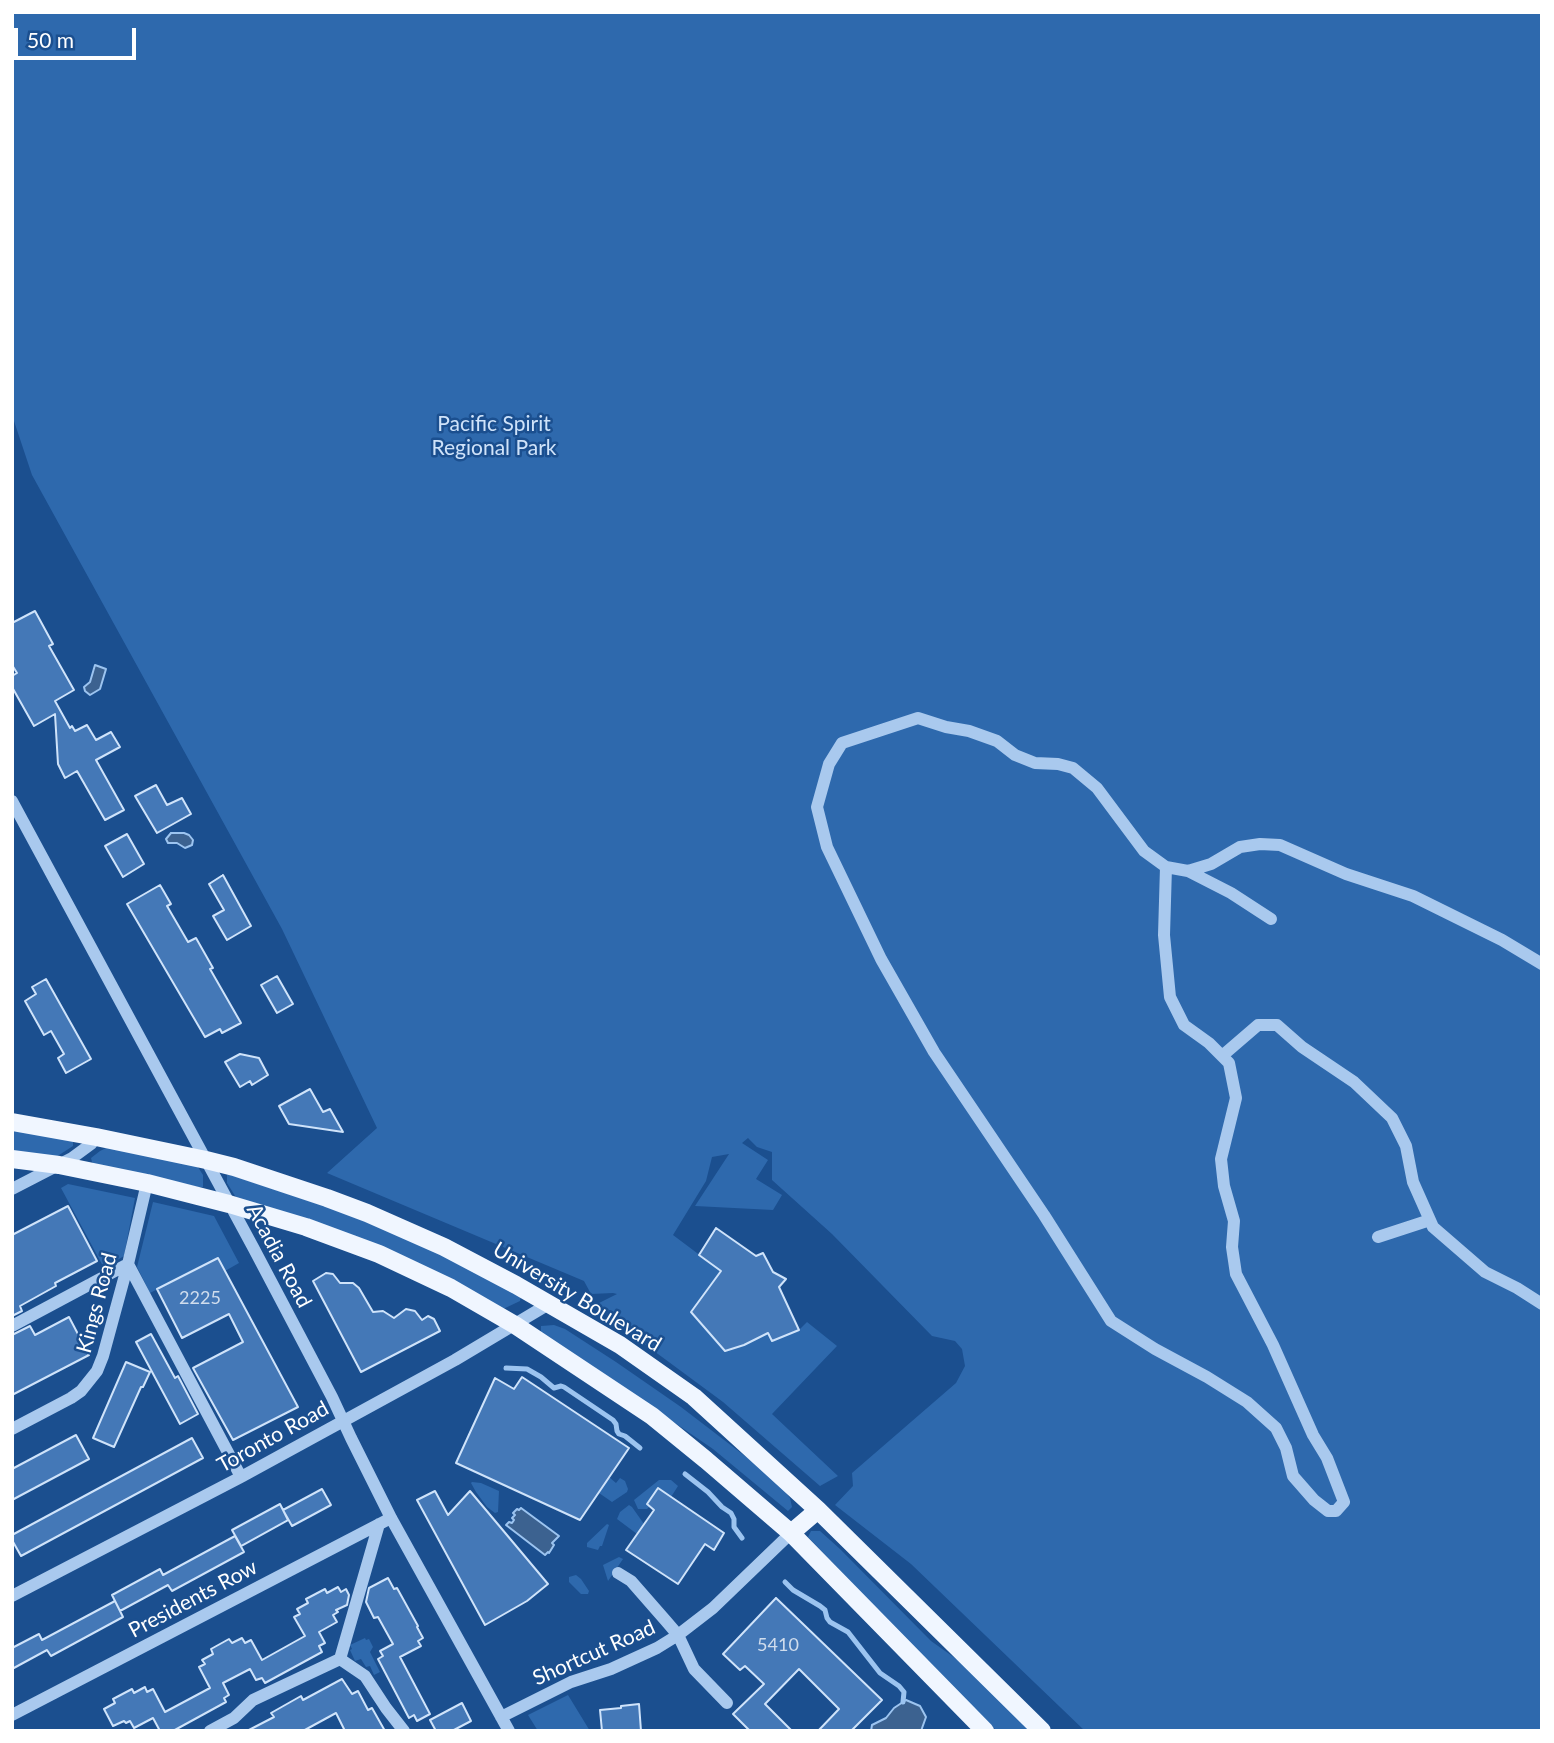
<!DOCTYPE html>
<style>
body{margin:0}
#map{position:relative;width:1554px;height:1743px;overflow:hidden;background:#1b4f8f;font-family:Lato,sans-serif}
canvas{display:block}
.frame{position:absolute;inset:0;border:14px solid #fff;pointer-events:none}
.scale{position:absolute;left:14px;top:28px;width:122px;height:32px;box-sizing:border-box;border:4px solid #fff;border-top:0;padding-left:9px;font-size:21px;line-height:24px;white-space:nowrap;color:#fff;-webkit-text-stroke:5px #1b4f8f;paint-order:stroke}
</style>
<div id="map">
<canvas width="1554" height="1743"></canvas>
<div class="frame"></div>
<div class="scale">50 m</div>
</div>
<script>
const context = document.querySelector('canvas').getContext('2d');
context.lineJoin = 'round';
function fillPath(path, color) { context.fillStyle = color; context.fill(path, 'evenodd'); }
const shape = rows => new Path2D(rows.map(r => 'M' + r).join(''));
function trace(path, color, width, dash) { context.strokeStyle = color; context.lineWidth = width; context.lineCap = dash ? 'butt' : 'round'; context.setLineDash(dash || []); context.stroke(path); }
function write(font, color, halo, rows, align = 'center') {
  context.font = font + ' Lato,sans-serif'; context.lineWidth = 5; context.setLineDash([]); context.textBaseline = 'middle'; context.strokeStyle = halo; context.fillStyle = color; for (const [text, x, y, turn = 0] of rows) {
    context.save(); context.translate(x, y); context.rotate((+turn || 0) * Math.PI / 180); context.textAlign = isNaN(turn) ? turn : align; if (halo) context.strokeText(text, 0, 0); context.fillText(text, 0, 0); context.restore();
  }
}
const green = shape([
 [12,12,1542,12,1542,1731,1085,1731,911,1564,835,1505,853,1486,852,1473,956,1383,965,1366,962,1349,955,1341,932,1336,832,1234,772,1180,772,1152,757,1147,748,1138,742,1143,768,1160,756,1179,782,1195,773,1210,695,1206,729,1154,712,1157,706,1181,673,1235,721,1271,691,1312,724,1351,744,1345,768,1333,772,1341,799,1330,807,1322,837,1346,772,1414,838,1476,820,1486,723,1402,593,1306,617,1294,613,1293,591,1294,584,1281,327,1173,377,1128,282,929,32,475,12,415],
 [12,1129,73,1140,73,1146,56,1157,12,1153],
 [112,1145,196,1164,203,1175,203,1187,198,1187,94,1164,92,1162,91,1158,100,1151],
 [233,1173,308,1196,470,1267,521,1296,520,1301,501,1310,237,1199,227,1183,227,1175],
 [68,1184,135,1198,124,1256,104,1268,61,1188],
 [153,1202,214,1216,239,1263,225,1271,218,1258,150,1293,137,1267],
 [554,1325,565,1329,616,1362,681,1407,775,1479,790,1498,792,1507,788,1511,713,1449,593,1367,541,1333,541,1326],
 [609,1477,616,1483,620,1478,625,1481,628,1489,627,1492,612,1502,599,1493],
 [659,1480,671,1480,678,1486,671,1497,658,1488,647,1504,650,1506,647,1509,638,1509,634,1500],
 [472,1482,481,1483,499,1491,498,1512,495,1513,487,1507,476,1492,471,1483],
 [629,1505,632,1507,644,1524,637,1534,617,1519,620,1512],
 [607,1524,609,1525,602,1546,600,1546,598,1550,587,1547,587,1543],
 [811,1531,820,1531,840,1549,931,1641,962,1663,1035,1731,997,1731,946,1681,808,1537],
 [619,1557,623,1559,608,1581,603,1565],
 [576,1575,581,1579,589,1591,588,1594,581,1594,569,1582,569,1577],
 [365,1638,366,1640,369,1639,373,1647,370,1652,380,1672,374,1675,370,1666,366,1667,361,1659,355,1661,350,1650,352,1649,350,1645],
 [568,1695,590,1731,538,1731,528,1715]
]);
const water = shape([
 [95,665,106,669,100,689,90,695,85,691,84,687,90,682,95,665],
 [171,833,184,833,189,835,193,840,192,845,185,848,177,843,168,843,166,839,171,833],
 [521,1508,559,1536,552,1543,554,1545,549,1553,548,1552,545,1555,506,1525,509,1522,512,1523,514,1520,512,1518,515,1515,513,1513,517,1509,519,1510,521,1508],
 [906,1700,920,1706,926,1717,921,1731,871,1731,872,1725,886,1718,894,1708,906,1700]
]);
const stream = shape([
 [506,1368,527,1369,541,1377,554,1388,561,1386,564,1387,613,1420,616,1424,617,1431,619,1434,625,1436,640,1448],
 [685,1474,708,1492,722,1507,731,1513,734,1519,734,1527,742,1538],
 [785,1582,793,1590,820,1606,825,1610,827,1618,830,1622,848,1632,880,1673,899,1686,904,1692,903,1702]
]);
const building = shape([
 [35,611,53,644,49,646,74,690,55,701,70,728,72,726,75,731,87,725,96,740,111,732,120,747,96,760,124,810,105,820,77,771,65,778,58,764,55,714,34,726,12,687,12,676,17,673,12,665,12,623,35,611],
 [156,785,167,805,182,798,191,814,157,833,135,796,156,785],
 [127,834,144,864,123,877,105,846,127,834],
 [223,875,251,926,227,940,213,916,224,910,209,884,223,875],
 [160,885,171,904,167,906,188,942,196,938,213,968,210,969,241,1023,222,1033,220,1029,205,1037,127,904,160,885],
 [277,976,293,1004,277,1013,261,985,277,976],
 [46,979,91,1059,66,1073,58,1058,64,1054,51,1031,44,1035,25,1001,36,994,32,987,46,979],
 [240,1054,259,1058,268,1075,252,1085,250,1081,240,1087,225,1062,240,1054],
 [310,1089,323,1112,330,1109,343,1132,289,1124,279,1106,310,1089],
 [68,1206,97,1261,55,1283,56,1286,20,1306,22,1311,12,1316,12,1235,68,1206],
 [716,1228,756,1256,763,1253,773,1272,786,1279,779,1287,799,1330,772,1341,768,1333,744,1345,725,1351,691,1312,721,1271,699,1255,716,1228],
 [218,1258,298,1407,233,1440,193,1368,243,1342,229,1314,182,1338,157,1289,218,1258],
 [326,1273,333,1274,340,1283,353,1283,359,1288,373,1312,383,1311,394,1318,406,1309,415,1311,422,1320,428,1316,434,1319,440,1331,361,1372,313,1281,326,1273],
 [69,1317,89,1355,12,1395,12,1335,30,1326,35,1335,69,1317],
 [151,1334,175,1378,178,1376,198,1414,180,1424,136,1342,151,1334],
 [126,1362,150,1372,143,1387,141,1387,114,1447,93,1438,126,1362],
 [522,1377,629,1448,580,1520,456,1463,495,1378,514,1389,522,1377],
 [76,1435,89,1459,12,1500,12,1469,76,1435],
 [192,1438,203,1458,21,1556,12,1540,12,1535,192,1438],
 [658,1488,724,1533,714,1550,705,1544,678,1584,626,1550,654,1510,647,1504,658,1488],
 [322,1489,331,1505,292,1526,283,1510,322,1489],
 [435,1491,448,1515,470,1491,548,1584,527,1601,485,1625,417,1500,435,1491],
 [280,1504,288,1520,241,1546,232,1530,280,1504],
 [235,1536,244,1552,172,1591,168,1585,120,1611,112,1595,160,1569,163,1575,235,1536],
 [388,1578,394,1589,397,1588,418,1626,417,1627,423,1638,418,1641,421,1646,400,1657,430,1714,417,1721,414,1715,409,1718,378,1659,383,1656,380,1651,393,1644,378,1617,374,1618,366,1602,369,1588,388,1578],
 [338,1587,341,1592,346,1589,349,1595,347,1605,336,1610,338,1612,333,1615,337,1622,319,1632,325,1643,319,1646,322,1652,265,1683,262,1678,256,1680,250,1669,223,1683,229,1695,224,1698,226,1702,173,1731,160,1731,153,1718,134,1728,130,1721,126,1723,124,1721,113,1726,104,1709,115,1703,113,1699,132,1689,134,1693,145,1687,147,1692,153,1689,165,1712,210,1688,199,1667,205,1664,202,1660,213,1654,211,1649,229,1639,232,1643,242,1638,245,1643,251,1640,262,1660,305,1636,294,1617,300,1614,297,1609,308,1603,306,1599,325,1589,327,1593,338,1587],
 [776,1598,882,1700,851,1731,818,1731,839,1709,799,1669,765,1704,792,1731,750,1731,733,1714,764,1684,745,1666,740,1670,723,1654,776,1598],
 [115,1601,123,1617,51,1656,47,1650,12,1669,12,1648,39,1634,42,1640,115,1601],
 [342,1679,352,1694,358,1691,368,1710,372,1708,385,1731,345,1731,336,1713,303,1731,247,1731,274,1717,271,1713,301,1696,303,1700,342,1679],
 [462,1703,471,1721,452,1731,436,1731,430,1720,462,1703],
 [639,1704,641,1731,602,1731,600,1710,621,1708,621,1706,639,1704]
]);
const minor = shape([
 [12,801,254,1249,332,1397,351,1438,391,1518,509,1731],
 [1166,867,1164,935,1170,997,1184,1025,1209,1043,1229,1063,1236,1098,1221,1159,1224,1186,1234,1221,1232,1247,1236,1274,1273,1345,1313,1435,1327,1458,1344,1502,1336,1511,1328,1511,1314,1500,1293,1476,1286,1448,1276,1428,1247,1402,1207,1377,1155,1349,1111,1321,1044,1215,934,1052,881,959,827,847,817,807,829,764,842,743,918,718,946,727,969,731,997,741,1015,755,1035,763,1058,764,1073,768,1097,788,1144,851,1166,867,1188,871,1231,893,1271,919],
 [1188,871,1211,864,1240,847,1260,844,1280,845,1346,874,1413,896,1502,940,1542,964],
 [1222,1056,1258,1025,1277,1025,1302,1047,1354,1082,1392,1118,1406,1146,1413,1182,1433,1227,1485,1272,1517,1288,1542,1304],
 [12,1189,72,1158,91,1144,96,1137],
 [1378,1237,1430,1220],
 [128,1264,241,1477],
 [12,1326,128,1264],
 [12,1429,71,1398,81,1391,97,1371,103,1356,128,1264,147,1183],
 [618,1573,631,1581,666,1621,678,1635,694,1669,727,1703],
 [12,1596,241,1477,455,1360,547,1305],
 [340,1659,379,1524],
 [340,1659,365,1676,386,1708,404,1731],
 [12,1715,391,1518],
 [501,1717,571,1682,611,1669,657,1648,678,1635,713,1608,791,1533],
 [210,1731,234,1718,253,1700,340,1659]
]);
const major = shape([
 [12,1122,96,1137,206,1160,234,1167,327,1198,367,1213,444,1247,516,1285,620,1345,694,1397,818,1510,1042,1731],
 [12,1159,59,1165,147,1183,229,1204,306,1227,379,1254,451,1288,515,1325,652,1416,706,1460,791,1533,985,1731],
 [791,1533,818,1510]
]);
const numberNames = [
 ["2225",200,1298],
 ["5410",778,1645]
];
const parkNames = [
 ["Pacific Spirit",494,424],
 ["Regional Park",494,448]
];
const streetNames = [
 ["Acadia Road",279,1256,62],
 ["University Boulevard",577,1297,31],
 ["Kings Road",97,1303,-75],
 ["Toronto Road",273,1437,-29],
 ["Presidents Row",193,1599,-28],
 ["Shortcut Road",594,1653,-24]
];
fillPath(green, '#2e69ad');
fillPath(water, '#3c6290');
trace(water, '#9cc4f0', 2);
trace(stream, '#9cc4f0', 5);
fillPath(building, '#4478b7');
trace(building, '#cfe3fa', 2);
trace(minor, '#a9c9ee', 12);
trace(major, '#f0f6ff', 18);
write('18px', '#d0dded', null, numberNames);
write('21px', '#cfe3fa', '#1b4f8f', parkNames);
write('21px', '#fff', '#1b4f8f', streetNames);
</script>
